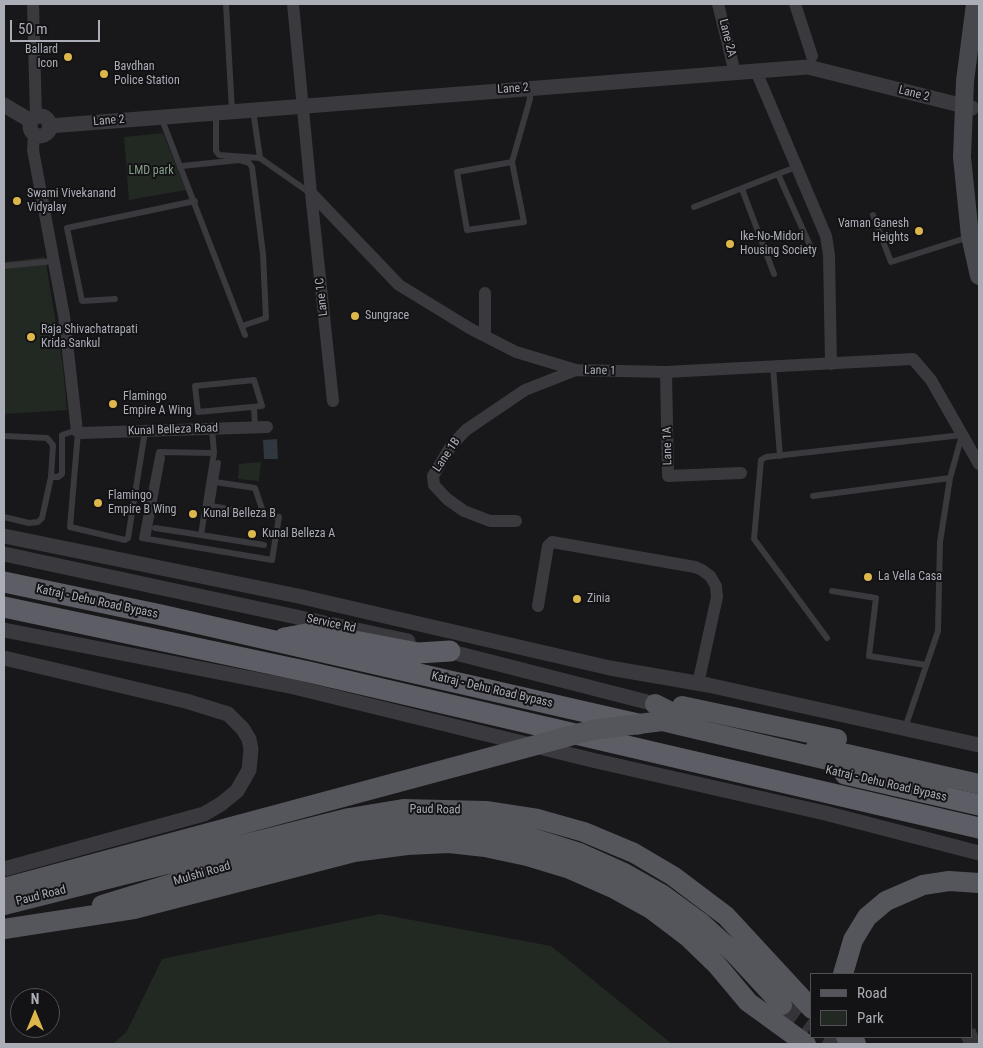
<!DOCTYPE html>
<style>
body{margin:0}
#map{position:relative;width:983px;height:1048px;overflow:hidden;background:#181719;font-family:"Roboto Condensed",sans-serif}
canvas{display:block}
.frame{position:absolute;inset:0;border:5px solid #abaeb7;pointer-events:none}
.legend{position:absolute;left:810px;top:973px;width:162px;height:65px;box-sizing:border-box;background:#131214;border:1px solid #505055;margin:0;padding:6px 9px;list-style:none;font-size:15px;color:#abaeb7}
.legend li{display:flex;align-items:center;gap:10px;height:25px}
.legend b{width:25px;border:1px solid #505055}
.north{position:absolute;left:10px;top:988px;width:50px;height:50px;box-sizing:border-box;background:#131214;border:1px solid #505055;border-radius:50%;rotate:0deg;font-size:14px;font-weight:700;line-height:20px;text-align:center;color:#abaeb7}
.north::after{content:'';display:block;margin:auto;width:18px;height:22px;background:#ddb74b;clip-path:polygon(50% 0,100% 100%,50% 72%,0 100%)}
.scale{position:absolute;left:10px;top:20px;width:90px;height:22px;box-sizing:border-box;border:2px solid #abaeb7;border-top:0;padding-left:6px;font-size:15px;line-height:18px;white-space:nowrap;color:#abaeb7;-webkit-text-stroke:4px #131214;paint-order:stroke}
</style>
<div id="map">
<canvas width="983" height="1048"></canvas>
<div class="frame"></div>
<ul class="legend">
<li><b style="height:6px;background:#55565c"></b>Road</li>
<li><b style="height:14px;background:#222923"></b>Park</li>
</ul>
<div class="north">N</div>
<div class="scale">50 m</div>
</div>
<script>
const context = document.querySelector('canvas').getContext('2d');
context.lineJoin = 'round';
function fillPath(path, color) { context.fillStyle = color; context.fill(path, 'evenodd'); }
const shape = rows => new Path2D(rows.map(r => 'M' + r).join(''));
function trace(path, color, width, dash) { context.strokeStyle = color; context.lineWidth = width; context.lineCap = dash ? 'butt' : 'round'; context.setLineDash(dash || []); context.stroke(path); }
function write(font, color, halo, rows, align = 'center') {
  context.font = font + ' "Roboto Condensed",sans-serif'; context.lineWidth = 4; context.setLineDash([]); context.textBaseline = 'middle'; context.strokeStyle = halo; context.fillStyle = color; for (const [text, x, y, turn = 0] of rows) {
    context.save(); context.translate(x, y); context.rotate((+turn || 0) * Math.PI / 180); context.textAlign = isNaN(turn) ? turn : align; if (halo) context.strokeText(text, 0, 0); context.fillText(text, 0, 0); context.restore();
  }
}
const green = shape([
 [163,133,186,190,129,200,124,137],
 [45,257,63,367,67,410,4,414,4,262],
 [261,462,259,481,238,479,239,464],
 [380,914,551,946,672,1044,113,1044,127,1031,162,959]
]);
const water = shape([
 [277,439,278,459,264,459,263,440]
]);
const primaryTunnel = shape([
 [782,1005,812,1027],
 [825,1037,838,1044],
 [964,1044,979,1037]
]);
const service = shape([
 [226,4,232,111],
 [253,110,260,158],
 [216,113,216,151,219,155,260,158,310,193],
 [161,117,245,335],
 [512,162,457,172,467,230,524,222,512,162,530,99,530,89],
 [182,166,239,160,249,163,252,167,263,254,266,318,242,326],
 [796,167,778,174,812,250],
 [742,189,774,274],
 [694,207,778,174],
 [873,215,891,262,969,237],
 [4,266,54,261],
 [115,299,82,301,67,228,195,201],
 [773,367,780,456],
 [254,380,262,406,198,412,195,386,254,380],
 [254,407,255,427],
 [212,429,214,453,201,535,264,545],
 [78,432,70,527,125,540,128,538,145,431],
 [4,436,47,438,53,445,51,477,42,518,38,522,29,523,4,517],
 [214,453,159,452,142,538,272,560,279,517,211,506,218,463],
 [51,477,58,477,62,474,62,435,77,430],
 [215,482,255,488,264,515],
 [813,496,950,478],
 [155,528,201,535],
 [147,539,162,458],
 [832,591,876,598,869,656,926,665],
 [827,638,754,539,761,460,766,457,962,435,950,478,940,542,938,631,907,722]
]);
const minor = shape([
 [33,4,36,117],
 [293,4,311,193,399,285,471,329,516,352,576,370,666,372,913,359,931,380,979,464],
 [718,4,735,73],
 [795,4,812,56],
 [756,71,826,236,829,255,831,364],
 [34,134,33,150,64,316,77,431,81,433,267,427],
 [311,193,333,401],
 [485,293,485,336],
 [666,372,668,476,741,473],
 [516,521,490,521,464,511,447,499,434,485,433,476,451,446,466,430,525,390,576,370],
 [538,606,548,546,552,542,695,567,702,570,710,576,716,586,717,597,698,684]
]);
const tertiary = shape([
 [4,105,31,121],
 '30 126a10 10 0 1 1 20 0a10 10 0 1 1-20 0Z',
 [49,126,808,67,972,108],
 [4,536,298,596,610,668,708,685,979,745],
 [4,554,408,641],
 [4,630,294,687,592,760,825,813,979,853],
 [440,649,655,704],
 [4,658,186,701,228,714,243,729,249,739,251,749,249,770,237,791,221,804,204,814,4,869]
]);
const secondary = shape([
 [975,4,965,81,962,157,970,236,979,276]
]);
const primary = shape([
 [655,704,677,715,697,720],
 [682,706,837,739],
 [816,747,979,784],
 [4,888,395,783],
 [4,905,349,818,403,809,486,811,538,819,584,832,634,853,673,876,726,916,812,1009],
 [102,905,216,870,351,837,404,828,446,827,486,830,532,838,577,852,624,873,663,895,700,922,733,952,782,1005],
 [4,929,134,909,354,852,407,845,449,843,485,847,527,856,570,869,613,888,651,909,688,937,717,965,748,1002,806,1044],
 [843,974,853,940,867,917,886,901,923,885,949,881,979,883],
 [846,1037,856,1044]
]);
const trunk = shape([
 [4,582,161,615,638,724],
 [4,607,309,672,979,828],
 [284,638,312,633,418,653,450,651],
 [845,774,979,805]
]);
const primaryBridge = shape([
 [395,783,592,730,662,721,938,786]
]);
const markers = [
 [68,57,5,"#ddb74b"],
 [104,74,5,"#ddb74b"],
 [17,201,5,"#ddb74b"],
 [919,231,5,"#ddb74b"],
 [730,244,5,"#ddb74b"],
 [355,316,5,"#ddb74b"],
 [31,337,5,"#ddb74b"],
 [113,404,5,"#ddb74b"],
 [98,503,5,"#ddb74b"],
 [193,514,5,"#ddb74b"],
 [252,534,5,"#ddb74b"],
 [868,577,5,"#ddb74b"],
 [577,599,5,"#ddb74b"]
];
const streetNames = [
 ["Lane 2A",727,38,76],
 ["Lane 2",513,89,-4],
 ["Lane 2",914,94,14],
 ["Lane 2",109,121,-5],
 ["Lane 1C",322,297,-96],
 ["Lane 1",600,371,2],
 ["Kunal Belleza Road",173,430,-2],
 ["Lane 1A",668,446,-91],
 ["Lane 1B",447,455,-56],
 ["Katraj - Dehu Road Bypass",97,602,12],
 ["Service Rd",331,624,12],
 ["Katraj - Dehu Road Bypass",492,690,13],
 ["Katraj - Dehu Road Bypass",886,784,13],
 ["Paud Road",435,810,1],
 ["Mulshi Road",202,874,-16],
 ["Paud Road",41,896,-14]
];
const poiNames = [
 ["Ballard",58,50,"right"],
 ["Icon",58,64,"right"],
 ["Bavdhan",114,67],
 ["Police Station",114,81],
 ["Swami Vivekanand",27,194],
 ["Vidyalay",27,208],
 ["Vaman Ganesh",909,224,"right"],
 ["Heights",909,238,"right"],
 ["Ike-No-Midori",740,237],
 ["Housing Society",740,251],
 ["Sungrace",365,316],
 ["Raja Shivachatrapati",41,330],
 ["Krida Sankul",41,344],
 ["Flamingo",123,397],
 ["Empire A Wing",123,411],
 ["Flamingo",108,496],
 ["Empire B Wing",108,510],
 ["Kunal Belleza B",203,514],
 ["Kunal Belleza A",262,534],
 ["La Vella Casa",878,577],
 ["Zinia",587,599]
];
const parkNames = [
 ["LMD park",151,171]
];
fillPath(green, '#222923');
fillPath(water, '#31373e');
trace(primaryTunnel, '#353539', 20, [20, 10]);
trace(service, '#39393e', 6);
trace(minor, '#39393e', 12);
trace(tertiary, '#39393e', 15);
trace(secondary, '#47484d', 18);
trace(primary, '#55565c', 20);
trace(trunk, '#5d5e65', 21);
trace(primaryBridge, '#55565c', 20);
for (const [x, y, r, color] of markers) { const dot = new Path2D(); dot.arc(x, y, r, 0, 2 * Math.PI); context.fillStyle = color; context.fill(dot); trace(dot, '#131214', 2); }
write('12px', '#abaeb7', '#131214', streetNames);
write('12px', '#abaeb7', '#131214', poiNames, 'left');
write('12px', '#84a088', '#131214', parkNames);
</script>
